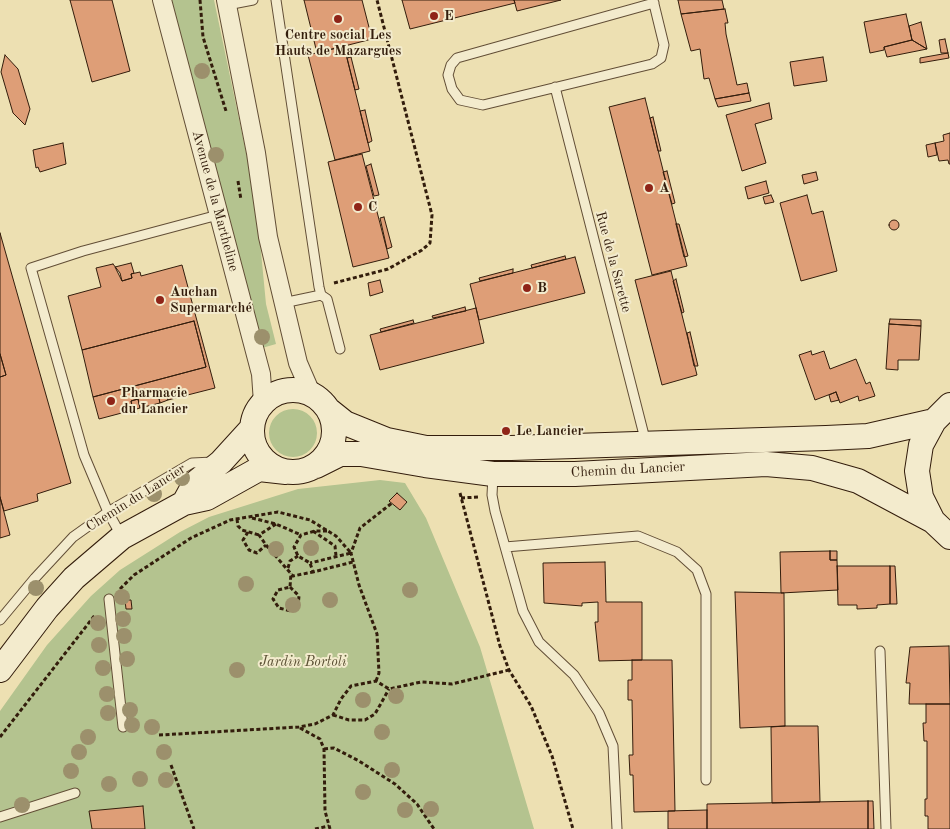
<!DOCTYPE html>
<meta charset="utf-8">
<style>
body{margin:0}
canvas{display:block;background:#ede0b2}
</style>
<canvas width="950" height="829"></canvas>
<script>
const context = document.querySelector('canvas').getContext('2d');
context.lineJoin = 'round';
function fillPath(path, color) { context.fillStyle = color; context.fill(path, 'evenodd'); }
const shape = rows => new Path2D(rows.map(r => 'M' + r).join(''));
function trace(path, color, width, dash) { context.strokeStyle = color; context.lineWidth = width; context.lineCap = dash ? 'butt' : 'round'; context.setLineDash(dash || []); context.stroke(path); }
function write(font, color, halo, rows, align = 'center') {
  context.font = font + ' "Old Standard TT",serif'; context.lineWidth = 4; context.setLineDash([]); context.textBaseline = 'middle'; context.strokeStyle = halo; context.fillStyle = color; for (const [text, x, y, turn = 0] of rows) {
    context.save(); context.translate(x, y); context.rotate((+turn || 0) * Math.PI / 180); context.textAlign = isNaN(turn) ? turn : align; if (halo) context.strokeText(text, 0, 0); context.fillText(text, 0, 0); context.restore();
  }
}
const green = shape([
 [168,0,214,0,256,200,266,304,276,344,262,348],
 '269 433a24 24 0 1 1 48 0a24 24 0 1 1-48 0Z',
 [380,480,405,483,426,518,480,647,534,829,0,829,0,711,47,645,91,596,120,570,180,532,209,517,298,489]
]);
const building = shape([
 [70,0,112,0,130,71,92,82,70,0],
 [304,0,362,0,372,39,317,53,304,0],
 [402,0,514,0,515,3,410,29,402,0],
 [514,0,561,0,517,11,514,0],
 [678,0,722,0,724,9,681,14,678,0],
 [725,9,728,23,725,23,726,34,737,85,747,83,749,93,715,99,709,78,704,79,700,49,691,51,681,14,725,9],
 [906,14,912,40,884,47,884,50,870,53,864,22,906,14],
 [921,22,927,49,912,40,909,26,921,22],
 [945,39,948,53,941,53,939,40,945,39],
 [912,40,927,49,887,57,884,47,912,40],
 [344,46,370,151,335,160,308,55,344,46],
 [948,53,949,58,920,63,920,58,948,53],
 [5,55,18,69,30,109,25,125,13,113,1,72,5,55],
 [351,57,359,89,355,90,347,58,351,57],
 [823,57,827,81,794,86,790,62,823,57],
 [749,93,751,101,718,107,715,99,749,93],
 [645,98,687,266,652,275,609,107,645,98],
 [769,103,772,119,755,124,766,163,742,171,726,115,769,103],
 [365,110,372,141,368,143,360,111,365,110],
 [653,117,661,151,658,151,650,118,653,117],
 [950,133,950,164,949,164,948,160,939,161,935,143,944,141,943,135,950,133],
 [63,143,66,164,40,172,38,167,36,168,33,150,63,143],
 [935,143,937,155,928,157,926,145,935,143],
 [362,154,389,258,353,267,328,162,362,154],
 [371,164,379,195,374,196,366,166,371,164],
 [667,171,675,203,672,204,663,172,667,171],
 [816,172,818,180,804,184,802,175,816,172],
 [766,181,769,193,748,199,745,187,766,181],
 [771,195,774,202,765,204,763,197,771,195],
 [807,195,812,214,823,211,837,271,801,281,780,203,807,195],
 [384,217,392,247,387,249,380,218,384,217],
 '889 225a5 5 0 1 1 10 0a5 5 0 1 1-10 0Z',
 [676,224,679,224,688,256,684,257,676,224],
 [0,233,71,483,37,494,38,501,4,511,0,497,0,377,6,375,0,354,0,233],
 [565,256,566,259,532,268,531,265,565,256],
 [575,257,585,293,479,320,470,284,575,257],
 [131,263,134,273,131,274,132,278,122,281,115,267,131,263],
 [113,264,120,273,122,281,132,278,131,274,140,272,141,276,182,265,215,388,168,400,166,392,158,394,160,403,140,408,138,399,131,401,133,410,99,419,93,397,206,367,194,321,82,350,68,296,101,287,96,268,113,264],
 [513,269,513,273,480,281,479,278,513,269],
 [671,271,697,375,662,385,635,280,671,271],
 [676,279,684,312,682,313,673,281,676,279],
 [380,280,383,292,370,296,368,283,380,280],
 [465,307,466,311,433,318,432,316,465,307],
 [476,308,484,343,380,370,370,335,476,308],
 [890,319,921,320,921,326,889,324,890,319],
 [413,320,414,323,381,332,380,329,413,320],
 [194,321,206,367,93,397,82,350,194,321],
 [889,324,921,326,919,360,898,360,898,370,886,369,889,324],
 [690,332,698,366,694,366,687,333,690,332],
 [811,351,812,355,824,351,830,369,856,359,866,384,870,382,875,396,859,401,858,396,840,403,836,392,815,400,799,355,811,351],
 [0,354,6,375,0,377,0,354],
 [166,392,168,400,160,403,158,394,166,392],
 [836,392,839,400,831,402,829,395,836,392],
 [138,399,140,408,133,410,131,401,138,399],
 [397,493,407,502,400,510,389,501,397,493],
 [0,497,10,535,0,538,0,497],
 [830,551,837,551,837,560,830,560,830,551],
 [830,551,830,560,837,560,838,590,781,593,780,552,830,551],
 [605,562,606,602,642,602,642,660,599,661,595,622,598,622,598,602,582,603,582,606,544,603,543,563,605,562],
 [837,566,890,566,890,604,877,605,877,608,857,609,857,605,838,605,837,566],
 [890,566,895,566,897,604,890,604,890,566],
 [735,592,784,593,785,726,740,728,735,592],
 [125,600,131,600,132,609,126,609,125,600],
 [949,646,950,704,909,704,910,683,906,683,910,647,949,646],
 [632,660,672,660,675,811,634,812,633,775,630,775,629,755,633,755,632,700,628,700,628,680,632,680,632,660],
 [926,704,950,704,950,829,928,829,928,816,925,816,925,799,927,799,927,741,924,741,923,723,926,723,926,704],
 [785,726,818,726,820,802,772,803,771,727,785,726],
 [868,801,873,801,874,829,868,829,868,801],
 [868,801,868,829,707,829,707,804,868,801],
 [143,806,145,829,92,829,89,811,143,806],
 [707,810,707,829,668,829,668,811,707,810]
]);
const path = shape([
 [200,0,203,37,226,111],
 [238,181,241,200],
 [334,283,388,269,422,250,430,243,432,215,377,0],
 [460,493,500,646,509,670,531,706,552,756,573,829],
 [461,498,478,497],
 [252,518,276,524,301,535],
 [237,519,238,526,242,530,259,535],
 [276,524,259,535,266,545,293,576,313,572],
 [313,531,335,546,336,556],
 [327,531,315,531,301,535,294,547,298,556,310,563,313,572,353,562],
 [248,532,243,540,249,550,257,553,266,545],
 [288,568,290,561,298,556],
 [290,587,299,596,298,606,291,611,279,608,273,599,278,590,290,587,291,573],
 [120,589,134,575,191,538,230,520,278,512,310,520,336,536,351,553,310,563],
 [376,681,379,673,377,634,359,585,351,553,360,528,392,503],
 [333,715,349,720,365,720,375,714,389,689],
 [300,728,320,739,324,749,325,811,330,829],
 [159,735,299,727,315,724,333,715,341,699,351,686,376,681,389,689,421,682,452,684,509,670],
 [0,737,95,615],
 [324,749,334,748,359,761,395,784,417,804,434,829],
 [171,765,194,829],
 [315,829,329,826]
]);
const lane = shape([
 [276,0,319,287,321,295,327,299,340,349],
 [653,0,664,45,661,58,652,64,483,105,460,100,452,89,448,75,451,65,457,58,654,3],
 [227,5,253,0],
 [555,87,646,443],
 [283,303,321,295],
 [493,476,492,495,495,511,523,611,539,642,574,675,599,713,613,746,617,829],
 [122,537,108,512,84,455,31,268,83,251,218,215],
 [505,547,638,536,677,552,697,570,706,594,706,780],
 [109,599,123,727],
 [0,620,35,578,73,537,108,512,192,463,213,462],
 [880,651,886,829],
 [0,817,75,793]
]);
const street = shape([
 [162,0,261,374,263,403],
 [226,0,256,153,268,237,298,363,311,393]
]);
const secondary = shape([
 '252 431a41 41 0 1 1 82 0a41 41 0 1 1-82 0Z',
 [950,405,934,421,921,445,917,471,921,497,933,521,950,537],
 [330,411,345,423,387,440,426,448,511,448,826,438,868,436,934,421],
 [316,466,340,454,361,454,425,465,493,474,575,474,766,464,812,468,858,481,933,521],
 [184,503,195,483,221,462,252,428],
 [0,670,47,608,74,578,122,537,184,503,207,498,259,469,286,472]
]);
const trees = [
 [202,71],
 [216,155],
 [262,337],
 [182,478],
 [154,494],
 [311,548],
 [276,549],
 [246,584],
 [36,588],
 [410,590],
 [122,597],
 [330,600],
 [293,605],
 [123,619],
 [98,623],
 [124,636],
 [99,645],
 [127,659],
 [103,668],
 [237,670],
 [107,694],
 [396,696],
 [363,700],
 [130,710],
 [108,713],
 [132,725],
 [152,727],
 [382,732],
 [88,737],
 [79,752],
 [164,752],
 [392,770],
 [71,771],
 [140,779],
 [166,780],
 [109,784],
 [363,792],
 [22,805],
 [431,809],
 [405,810]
];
const markers = [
 [434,16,5,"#8f2418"],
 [338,19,5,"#8f2418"],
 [649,188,5,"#8f2418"],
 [358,207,5,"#8f2418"],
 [527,288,5,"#8f2418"],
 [160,300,5,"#8f2418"],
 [111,401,5,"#8f2418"],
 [506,431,5,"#8f2418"]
];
const poiNames = [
 ["E",444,16],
 ["Centre social Les",338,35,"center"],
 ["Hauts de Mazargues",338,51,"center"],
 ["A",659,188],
 ["C",368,207],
 ["B",537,288],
 ["Auchan",170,292],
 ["Supermarché",170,308],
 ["Pharmacie",121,393],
 ["du Lancier",121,409],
 ["Le Lancier",516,431]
];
const streetNames = [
 ["Avenue de la Martheline",215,201,75],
 ["Rue de la Sarette",613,262,75],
 ["Chemin du Lancier",628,470,-3],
 ["Chemin du Lancier",136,498,-32]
];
const parkNames = [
 ["Jardin Bortoli",303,662]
];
fillPath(green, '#b4c38f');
fillPath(building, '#de9e77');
trace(building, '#331d0c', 1);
trace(lane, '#624e36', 11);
trace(street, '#624e36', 20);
trace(secondary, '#331d0c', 26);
trace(path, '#331d0c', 3, [4, 2.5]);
trace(lane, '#f3ebcd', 9);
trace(street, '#f3ebcd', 18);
trace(secondary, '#f3ebcd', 24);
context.fillStyle = '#9c906c';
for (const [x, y] of trees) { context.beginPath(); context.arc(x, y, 8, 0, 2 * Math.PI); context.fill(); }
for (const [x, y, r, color] of markers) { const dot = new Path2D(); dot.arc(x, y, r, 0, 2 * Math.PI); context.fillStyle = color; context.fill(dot); trace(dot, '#f3ebcd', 2); }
write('bold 14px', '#331d0c', '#f3ebcd', poiNames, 'left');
write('14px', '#331d0c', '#f3ebcd', streetNames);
write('italic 14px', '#5a4f33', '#f3ebcd', parkNames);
</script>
